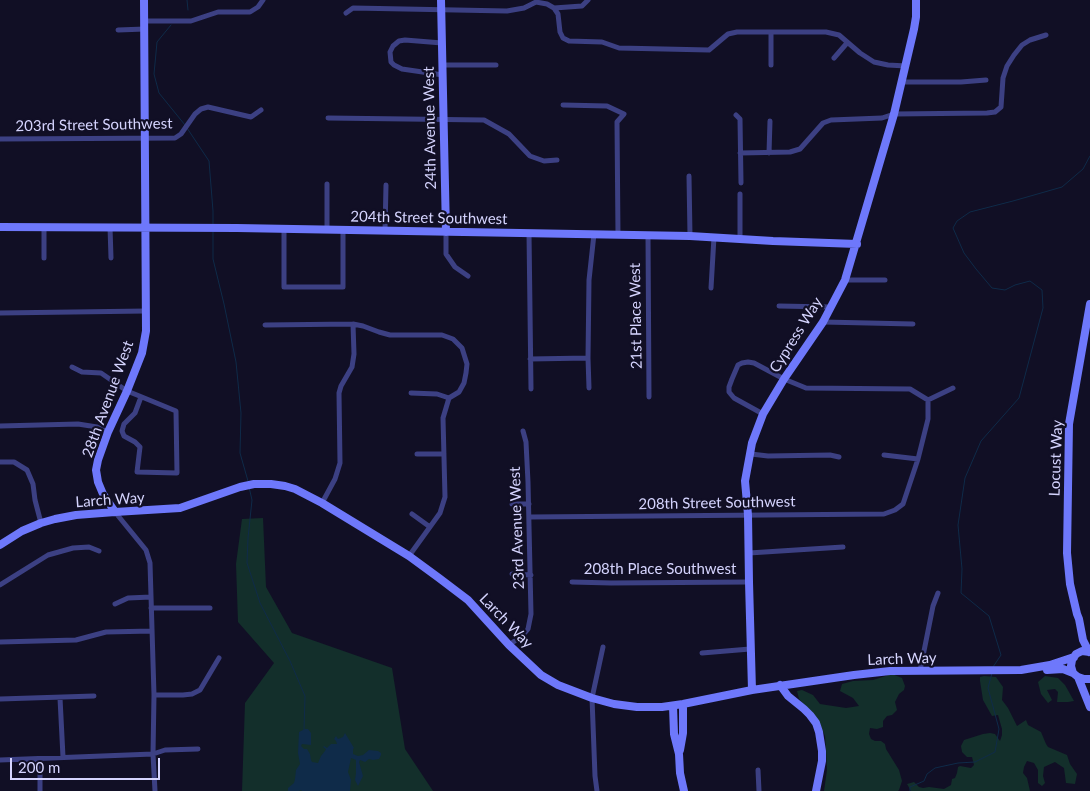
<!DOCTYPE html>
<style>
body{margin:0}
#map{position:relative;width:1090px;height:791px;overflow:hidden;background:#110f25;font-family:Lato,sans-serif}
canvas{display:block}
.scale{position:absolute;left:10px;top:758px;width:150px;height:22px;box-sizing:border-box;border:2px solid #d5d4fe;border-top:0;padding-left:6px;font-size:15px;line-height:18px;white-space:nowrap;color:#d5d4fe;-webkit-text-stroke:4px #110f25;paint-order:stroke}
</style>
<div id="map">
<canvas width="1090" height="791"></canvas>
<div class="scale">200 m</div>
</div>
<script>
const context = document.querySelector('canvas').getContext('2d');
context.lineJoin = 'round';
function fillPath(path, color) { context.fillStyle = color; context.fill(path, 'evenodd'); }
const shape = rows => new Path2D(rows.map(r => 'M' + r).join(''));
function trace(path, color, width, dash) { context.strokeStyle = color; context.lineWidth = width; context.lineCap = dash ? 'butt' : 'round'; context.setLineDash(dash || []); context.stroke(path); }
function write(font, color, halo, rows, align = 'center') {
  context.font = font + ' Lato,sans-serif'; context.lineWidth = 4.5; context.setLineDash([]); context.textBaseline = 'middle'; context.strokeStyle = halo; context.fillStyle = color; for (const [text, x, y, turn = 0] of rows) {
    context.save(); context.translate(x, y); context.rotate((+turn || 0) * Math.PI / 180); context.textAlign = isNaN(turn) ? turn : align; if (halo) context.strokeText(text, 0, 0); context.fillText(text, 0, 0); context.restore();
  }
}
const green = shape([
 [263,518,266,587,292,633,392,668,405,749,433,791,242,791,245,703,274,663,238,622,236,564,242,519],
 [892,674,902,678,905,686,904,690,899,694,895,702,897,710,892,715,887,716,883,721,883,727,877,729,870,728,869,734,871,739,875,741,881,741,885,744,886,749,899,770,902,781,899,790,898,791,824,791,827,770,826,749,825,736,818,720,799,699,797,691,802,690,813,695,820,704,846,708,859,706,853,698,840,691,842,684,853,681,873,680],
 [984,676,996,677,1003,687,1002,700,1008,708,1017,726,1026,720,1028,725,1041,732,1046,744,1048,747,1067,755,1070,764,1077,774,1075,784,1066,783,1064,768,1055,762,1044,767,1043,776,1045,783,1042,786,1038,783,1038,770,1034,763,1027,761,1024,767,1023,773,1027,778,1030,791,911,791,907,784,914,782,919,787,923,788,929,787,944,789,951,785,952,779,955,778,957,773,958,767,960,766,971,768,974,765,972,757,967,757,962,752,961,746,964,740,983,734,990,733,995,734,1000,741,1002,735,1002,729,998,715,992,716,983,700,980,681,980,677],
 [1045,676,1058,678,1065,685,1074,701,1068,702,1057,702,1058,692,1055,689,1047,690,1052,700,1048,703,1041,694,1038,682]
]);
const water = shape([
 [305,729,308,729,311,733,311,745,302,744,301,746,304,749,307,749,310,754,311,760,312,762,318,763,321,756,325,751,326,749,323,747,324,746,327,748,331,744,337,744,336,741,334,739,336,736,338,739,343,737,345,733,354,748,353,749,353,754,358,756,363,755,369,750,378,751,381,753,381,755,379,759,373,760,369,759,365,762,360,760,359,762,363,776,358,786,355,780,356,773,356,760,351,758,348,772,351,780,350,791,302,791,301,790,299,791,288,791,288,788,294,783,295,779,296,770,300,764,298,753,299,732]
]);
const stream = shape([
 [187,0,188,10],
 [171,25,157,42,154,74,159,93,185,125],
 [187,128,209,161,213,211,213,225],
 [213,231,213,259,224,304,236,362,241,413,240,453,248,481],
 [249,487,252,500,248,538,247,563,260,603,290,661,305,696,304,730],
 [993,667,1001,655,989,616,961,593,962,569,958,525,965,478,981,441,1019,398,1043,308,1042,290,1030,281,1015,285,1005,290,992,288,976,269,964,253,953,228,957,221,970,212,1013,201,1062,187,1083,169,1090,156],
 [910,791,910,787,924,781,927,774,935,768,958,763,975,762,995,752,999,729,988,688,992,673]
]);
const street = shape([
 [554,8,582,6,588,0],
 [346,13,353,8,507,11,524,8,536,2,547,4,554,8,558,14,560,32,563,38,569,41,602,42,619,48,709,50,728,34,737,32,826,32,839,35,860,53,874,62,888,65,906,66],
 [144,21,191,21,218,12,250,12,258,7,263,0],
 [118,30,145,29],
 [442,43,405,40,399,41,393,46,390,52,391,62,394,65,402,69,443,75],
 [834,58,847,43],
 [442,65,496,65],
 [771,65,771,32],
 [902,82,961,82,986,80],
 [563,105,607,106,624,114,617,122,618,235],
 [736,115,740,119,741,183],
 [328,118,484,120,509,134,530,156,544,161,557,160],
 [0,139,175,138,181,134,195,114,201,109,208,107,251,117,261,110],
 [740,153,790,152,800,149,823,123,831,120,882,118,894,114,987,113,995,112,1001,107,1003,78,1007,66,1014,55,1022,45,1030,40,1046,35],
 [769,153,770,121],
 [689,176,690,236],
 [327,184,327,229],
 [740,194,740,239],
 [44,227,44,258],
 [110,227,111,258],
 [284,229,284,287,343,287,343,230],
 [385,231,386,185],
 [446,232,446,254,455,267,468,276],
 [529,233,531,389],
 [648,235,649,397],
 [845,280,885,280],
 [711,288,714,237],
 [779,306,830,307],
 [0,313,146,311],
 [823,322,913,324],
 [265,325,353,324,363,326,379,332,390,335,442,335,453,339,462,348,467,364,466,373,464,383,459,392,449,398,443,418,445,497,440,513,409,556],
 [530,359,588,358],
 [72,367,82,372,101,373,127,391,137,395,176,411,177,473,137,472,140,447,135,442,124,436,122,431,124,424,135,413,141,397],
 [589,388,588,358,589,280,594,234],
 [411,393,437,394,449,398],
 [763,414,734,398,729,392,729,387,732,379,738,365,742,363,748,362,754,363,784,379,806,388,910,389,928,400,953,388],
 [0,426,78,424,97,427,108,432],
 [417,454,444,454],
 [751,454,768,456,830,455,839,457],
 [884,455,918,459],
 [0,462,14,462,27,470,33,484,35,500,41,523],
 [322,503,335,479,340,463,339,393,341,386,352,367,354,354,353,324],
 [512,504,529,504],
 [115,512,146,550,150,563,154,695,153,754,155,791],
 [412,514,430,527],
 [530,517,884,514,895,510,903,504,918,459,928,419,928,400],
 [749,553,843,547],
 [512,574,531,575],
 [572,582,611,583,749,582],
 [0,585,48,555,73,548,89,547,99,551],
 [115,604,128,598,151,597],
 [151,608,210,608],
 [0,642,76,640,106,632,152,631],
 [509,645,523,635,528,629,531,614,528,482,526,442,523,431],
 [702,653,750,649],
 [920,671,933,606,938,593],
 [154,695,183,695,192,694,200,690,219,658],
 [60,698,63,757],
 [0,699,94,696],
 [0,760,153,754,165,750,198,749],
 [758,770,759,791],
 [40,791,40,759],
 [597,791,595,776,592,698,603,647]
]);
const secondary = shape([
 [441,0,446,232],
 [0,227,237,228,690,236,773,241,857,244],
 [115,512,103,494,98,482,96,470,98,460,108,432,127,391,142,353,146,331,144,0],
 [0,545,22,531,41,523,55,519,76,515,115,512,180,508,240,487,254,484,271,484,285,486,295,489,322,503,409,556,439,578,468,600,509,645,541,675,558,685,592,698,614,704,637,707,662,707,683,704,752,690,854,675,890,671,1021,670,1050,665,1074,657],
 [1089,652,1083,640,1079,619,1077,614,1070,584,1067,553,1069,424,1090,304],
 [1090,652,1082,651,1076,654,1072,660,1071,666,1073,673,1078,677,1084,679,1090,679],
 [1047,670,1063,669,1073,673],
 [1078,677,1090,707],
 [780,685,788,696,804,709,810,715,816,723,819,732,822,751,822,761,816,791],
 [752,690,749,582,748,515,745,481,752,443,763,414,784,379,823,322,845,280,894,114,914,29,916,17,916,0],
 [673,706,674,734,679,754,680,773,684,791],
 [680,750,683,733,683,704]
]);
const streetNames = [
 ["203rd Street Southwest",94,125,-1],
 ["24th Avenue West",430,128,-91],
 ["204th Street Southwest",429,218,1],
 ["21st Place West",636,316,-91],
 ["Cypress Way",796,335,-58],
 ["28th Avenue West",108,399,-70],
 ["Locust Way",1056,458,-88],
 ["Larch Way",110,500,-4],
 ["208th Street Southwest",717,503,-1],
 ["23rd Avenue West",517,528,-92],
 ["208th Place Southwest",660,569],
 ["Larch Way",506,621,46],
 ["Larch Way",902,659,-2]
];
fillPath(green, '#132f2b');
fillPath(water, '#0f2b49');
trace(stream, '#0f2b49', 1);
trace(street, '#3c4083', 5);
trace(secondary, '#6e78fb', 8);
write('15px', '#d5d4fe', '#110f25', streetNames);
</script>
